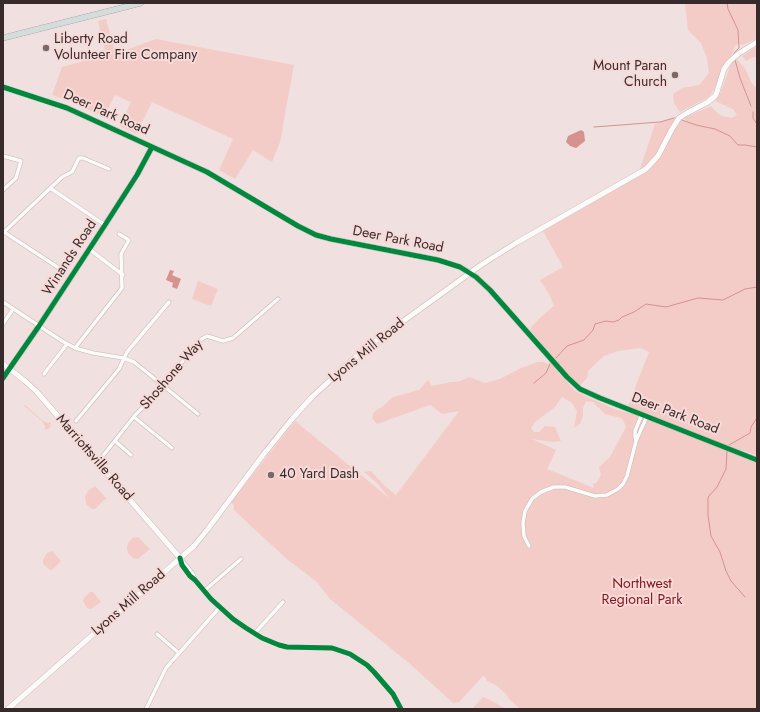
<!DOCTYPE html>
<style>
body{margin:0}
#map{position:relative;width:760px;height:712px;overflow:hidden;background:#f0e0df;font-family:Jost,sans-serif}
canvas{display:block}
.frame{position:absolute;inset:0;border:4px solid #362b2a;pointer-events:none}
</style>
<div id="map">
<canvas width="760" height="712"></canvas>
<div class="frame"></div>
</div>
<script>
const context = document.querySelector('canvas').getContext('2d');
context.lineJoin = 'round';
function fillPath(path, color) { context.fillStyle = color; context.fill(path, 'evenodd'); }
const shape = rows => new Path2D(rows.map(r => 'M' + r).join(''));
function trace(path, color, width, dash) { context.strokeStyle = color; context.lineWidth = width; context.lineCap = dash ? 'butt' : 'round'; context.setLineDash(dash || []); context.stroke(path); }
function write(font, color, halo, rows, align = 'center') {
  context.font = font + ' Jost,sans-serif'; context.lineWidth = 4; context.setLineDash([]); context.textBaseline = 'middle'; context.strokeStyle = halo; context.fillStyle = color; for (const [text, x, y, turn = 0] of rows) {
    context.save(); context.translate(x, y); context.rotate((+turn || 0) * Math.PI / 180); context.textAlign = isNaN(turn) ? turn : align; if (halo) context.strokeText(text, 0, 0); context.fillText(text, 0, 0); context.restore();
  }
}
const green = shape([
 [685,3,757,3,757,38,743,45,738,44,735,46,732,55,725,63,718,83,709,97,680,112,674,103,673,94,682,88,699,85,709,73,707,58,701,43,688,30],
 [106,19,115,53,129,49,156,39,294,65,280,142,272,162,253,150,235,179,219,170,233,139,152,102,136,134,120,126,131,102,115,95,104,117,67,100,52,95,62,67,106,55,98,21],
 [757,46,757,58,754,57,746,61,742,56],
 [736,59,745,68,751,82,754,86,757,87,757,455,740,450,743,457,757,463,757,709,520,709,510,700,506,694,496,685,487,681,486,678,483,676,459,702,453,703,409,663,330,599,317,582,288,560,252,527,234,510,234,505,231,502,295,421,389,498,378,484,364,472,371,471,384,485,396,495,459,411,442,414,430,405,377,424,372,418,374,412,383,406,393,397,419,390,428,380,432,386,451,382,458,382,469,377,485,383,500,379,521,368,538,362,544,362,548,364,552,362,559,370,558,372,575,391,614,409,632,414,634,409,628,406,649,352,641,348,618,351,604,356,588,371,587,378,580,385,565,371,530,330,532,326,543,315,554,306,549,294,540,280,563,267,543,231,651,168,660,157,678,123,682,120,687,122,684,118,711,106,717,113,722,116,732,118,737,115,733,109,715,101,721,92,730,66],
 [562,397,571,402,577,411,574,428,580,424,583,416,583,408,586,401,593,402,605,414,621,418,624,422,626,427,610,457,599,467,601,475,597,482,593,484,594,488,547,469,556,450,532,439,553,442,561,441,555,427,545,426,539,432,534,432,531,428,535,422,555,407],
 [680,115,653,159,639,172,655,124],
 [198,281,218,289,211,306,192,299],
 [25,405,43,421,47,423,51,422,50,428,45,430,45,426,42,421,24,406],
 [95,486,107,499,104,500,95,509,92,509,86,504,85,496,88,491],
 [138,537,150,549,138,559,133,558,128,553,127,548,128,543,132,538],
 [52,551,61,561,52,570,50,570,43,564,43,560,47,553],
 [90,592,93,592,101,602,91,609,87,608,83,601,84,598],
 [483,697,496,703,505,709,472,709]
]);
const water = shape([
 [581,130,584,132,585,141,576,148,570,146,566,142,568,136],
 [170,270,174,271,172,275,181,279,177,289,172,287,173,283,166,280]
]);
const stream = shape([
 [727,3,728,9,738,30,739,48,734,53],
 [735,60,740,78,751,106],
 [753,112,753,118,757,124],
 [682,120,696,125,715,129,730,136,738,145,745,145,757,147],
 [594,127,660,122,674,118],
 [556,358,567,346,584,340,593,330,595,324,606,321,613,322,619,320,622,317,634,312,646,304,666,307,698,298,723,300,745,289,757,287],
 [534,383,546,373,550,364],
 [729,445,750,433,751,427,757,418],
 [727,451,726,469,717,487,708,497,708,515,711,536,720,552,726,571,731,581,745,597]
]);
const street = shape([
 [3,156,21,161,16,178,3,190],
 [50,188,105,225],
 [4,232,62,270],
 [3,233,62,177,72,172,79,158,83,158,109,169],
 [89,249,123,275],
 [3,302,62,341,75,348,93,353,123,358,134,362,198,414],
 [3,324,13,309],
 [75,348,122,288,121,254,129,240,119,234],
 [44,374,67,344],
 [134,417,172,448],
 [76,421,119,369,127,352,169,302],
 [115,441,131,455],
 [636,441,635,436,635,431,642,414],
 [98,462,136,414,152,399,200,340,207,336,223,341,233,338,278,299],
 [529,546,524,536,523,523,525,511,532,499,541,492,554,487,565,487,595,496,607,495,618,489,623,484,627,476,636,441,647,416],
 [180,558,182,565,190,576,195,580,211,599,233,619,246,628,262,638,279,645,287,647,332,648,350,654,367,665,374,672,393,694,401,709],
 [181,559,193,574,195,579],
 [204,591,241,559],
 [255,633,283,602],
 [157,634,179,653],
 [146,709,166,668,220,607]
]);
const secondary = shape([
 [3,87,67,108,207,172,298,226,316,235,331,239,438,260,460,267,476,277,490,290,567,377,580,389,600,398,757,460],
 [3,364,25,381,37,392,180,558],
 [3,378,39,326,105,225,137,175,152,147],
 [8,709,194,546,207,530,263,455,292,419,312,397,350,362,373,343,481,265,516,243,646,169,658,156,672,129,679,118,687,113,708,102,716,95,724,69,729,62,738,54,757,42]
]);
const primary = shape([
 [3,38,141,3]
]);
const cycleway = shape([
 [3,87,67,108,207,172,298,226,316,235,331,239,438,260,460,267,476,277,490,290,567,377,580,389,600,398,757,460],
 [3,378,39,326,105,225,137,175,152,147],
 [180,558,182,565,190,576,195,580,211,599,233,619,246,628,262,638,279,645,287,647,332,648,350,654,367,665,374,672,393,694,401,709]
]);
const markers = [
 [46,48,4,"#776a69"],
 [675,75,4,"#776a69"],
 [271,475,4,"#776a69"]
];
const poiNames = [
 ["Liberty Road",54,40],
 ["Volunteer Fire Company",54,56],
 ["Mount Paran",667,67,"right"],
 ["Church",667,83,"right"],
 ["40 Yard Dash",279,475]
];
const streetNames = [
 ["Deer Park Road",106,113,24],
 ["Deer Park Road",398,240,11],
 ["Winands Road",70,258,-57],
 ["Lyons Mill Road",367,351,-39],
 ["Shoshone Way",172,375,-49],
 ["Deer Park Road",675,414,21],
 ["Marriottsville Road",94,458,49],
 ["Lyons Mill Road",129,603,-41]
];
const parkNames = [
 ["Northwest",642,585],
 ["Regional Park",642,601]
];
fillPath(green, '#f3ccc8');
fillPath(water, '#d5928e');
trace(stream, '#d5928e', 1);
trace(street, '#c6b9b8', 4.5);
trace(secondary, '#c6b9b8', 6);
trace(primary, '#899591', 6);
trace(street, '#fdfafa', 3.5);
trace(secondary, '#fdfafa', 5);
trace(primary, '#d4dddc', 5.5);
trace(cycleway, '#00873e', 5);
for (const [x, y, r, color] of markers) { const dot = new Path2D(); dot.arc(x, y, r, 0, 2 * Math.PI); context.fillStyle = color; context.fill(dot); trace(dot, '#f7dad8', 1.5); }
write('14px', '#362b2a', '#f7dad8', poiNames, 'left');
write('14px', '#362b2a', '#f7dad8', streetNames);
write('14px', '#81141b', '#f7dad8', parkNames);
</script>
